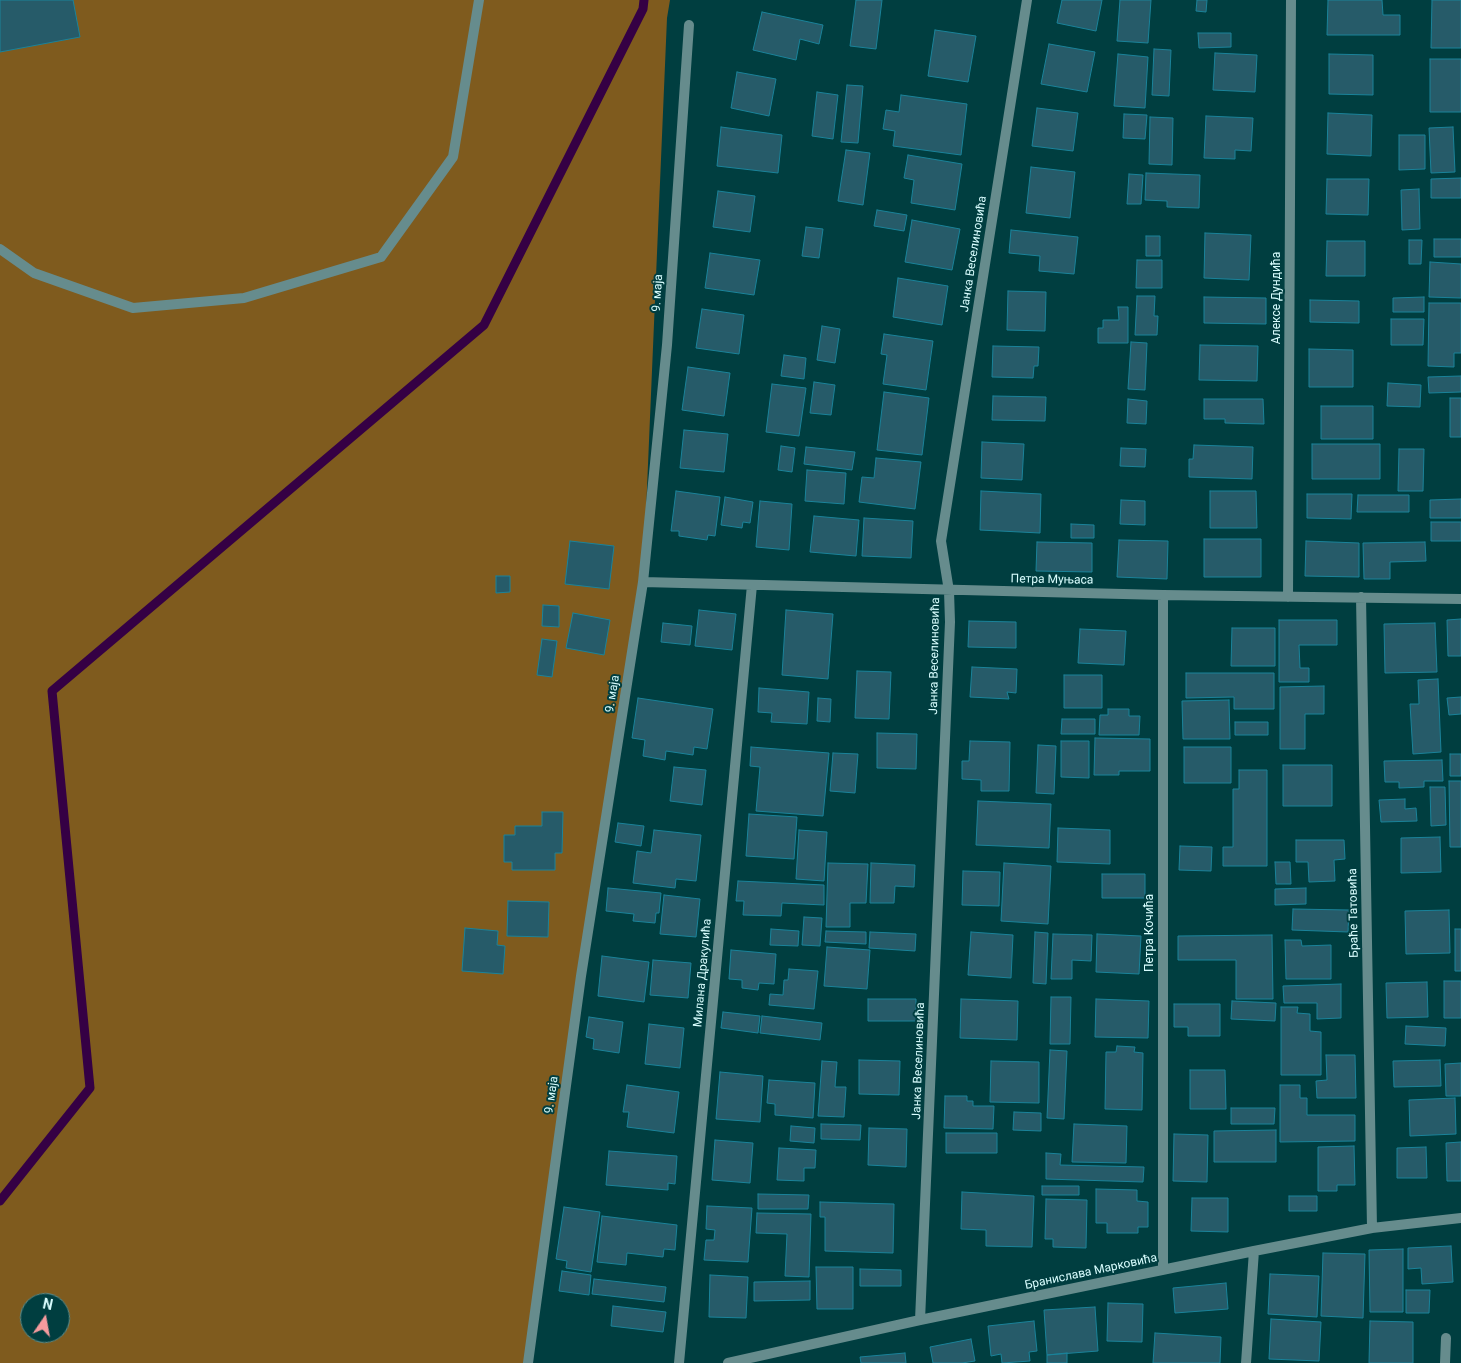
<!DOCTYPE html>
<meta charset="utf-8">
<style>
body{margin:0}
#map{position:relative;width:1461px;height:1363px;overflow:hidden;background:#003e40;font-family:Roboto,sans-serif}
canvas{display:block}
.north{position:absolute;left:20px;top:1293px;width:50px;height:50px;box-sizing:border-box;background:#003e40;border:1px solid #568a8c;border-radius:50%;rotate:12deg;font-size:14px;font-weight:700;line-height:20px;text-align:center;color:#d8fdfe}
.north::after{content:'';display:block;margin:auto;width:18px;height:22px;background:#f59b9e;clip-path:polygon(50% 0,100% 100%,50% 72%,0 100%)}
</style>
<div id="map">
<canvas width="1461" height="1363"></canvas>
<div class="north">N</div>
</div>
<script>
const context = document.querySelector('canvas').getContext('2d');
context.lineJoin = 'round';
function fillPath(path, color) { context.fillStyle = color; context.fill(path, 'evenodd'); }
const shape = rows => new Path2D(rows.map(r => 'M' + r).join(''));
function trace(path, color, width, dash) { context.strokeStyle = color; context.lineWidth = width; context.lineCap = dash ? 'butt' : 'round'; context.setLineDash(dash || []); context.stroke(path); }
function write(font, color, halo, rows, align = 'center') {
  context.font = font + ' Roboto,sans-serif'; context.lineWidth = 4; context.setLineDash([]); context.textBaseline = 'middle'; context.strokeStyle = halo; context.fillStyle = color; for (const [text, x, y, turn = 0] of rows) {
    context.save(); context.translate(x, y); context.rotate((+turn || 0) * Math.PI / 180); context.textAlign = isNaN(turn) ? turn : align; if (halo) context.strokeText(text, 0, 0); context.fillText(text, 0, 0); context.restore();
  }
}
const forest = shape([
 [0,0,670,0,667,18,643,582,528,1363,0,1363],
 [30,1303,60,1303,60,1333,30,1333]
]);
const stream = shape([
 [0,1201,90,1088,52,691,484,325,643,9,644,0]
]);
const building = shape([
 [0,0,73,0,80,37,0,52,0,0],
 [856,0,882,0,876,49,850,46,856,0],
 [1062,0,1102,0,1096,31,1057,23,1062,0],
 [1120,0,1151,0,1148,43,1117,41,1120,0],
 [1197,0,1207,0,1206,12,1196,11,1197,0],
 [1328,0,1382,0,1383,15,1400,15,1400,35,1327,35,1328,0],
 [1432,0,1461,0,1461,48,1431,48,1432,0],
 [762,12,823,25,819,44,800,39,796,60,753,50,762,12],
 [935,30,976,36,968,82,928,76,935,30],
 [1198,33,1231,33,1231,47,1199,48,1198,33],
 [1049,44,1095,52,1087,92,1041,84,1049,44],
 [1154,49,1171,50,1169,96,1152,95,1154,49],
 [1215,53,1257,55,1255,92,1213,90,1215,53],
 [1118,54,1148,57,1145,108,1114,106,1118,54],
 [1329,54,1373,55,1373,95,1329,94,1329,54],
 [1430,59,1461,59,1461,112,1430,112,1430,59],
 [737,72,776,79,769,116,731,108,737,72],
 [847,85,863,86,858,143,841,142,847,85],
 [817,92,838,95,833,139,812,136,817,92],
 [901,95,967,104,961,155,893,146,895,131,883,129,886,110,899,112,901,95],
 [1037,108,1078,113,1073,151,1032,146,1037,108],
 [1328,113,1372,115,1371,156,1327,154,1328,113],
 [1124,114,1147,115,1145,139,1123,138,1124,114],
 [1206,116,1253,118,1251,151,1235,150,1235,159,1204,158,1206,116],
 [1150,117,1173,118,1172,165,1149,164,1150,117],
 [721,127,782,135,778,173,717,166,721,127],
 [1453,127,1455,172,1431,173,1429,128,1453,127],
 [1399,135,1425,135,1425,169,1399,170,1399,135],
 [846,150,870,153,863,205,838,201,846,150],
 [908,155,962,164,955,210,911,203,914,180,904,178,908,155],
 [1031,167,1075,172,1070,218,1026,213,1031,167],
 [1146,173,1200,175,1199,208,1167,207,1167,201,1145,200,1146,173],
 [1129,174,1143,175,1141,204,1127,204,1129,174],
 [1461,178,1461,198,1431,198,1431,179,1461,178],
 [1327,179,1369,179,1368,215,1326,214,1327,179],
 [1419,189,1420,229,1402,230,1401,190,1419,189],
 [718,191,755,196,750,232,713,227,718,191],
 [877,210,907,215,904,231,874,226,877,210],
 [912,220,960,229,952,270,905,262,912,220],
 [806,227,823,229,819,258,802,256,806,227],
 [1011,230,1078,237,1074,274,1039,271,1040,256,1009,253,1011,230],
 [1205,233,1251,235,1249,280,1204,278,1205,233],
 [1146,236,1160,236,1160,256,1146,256,1146,236],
 [1434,239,1461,239,1461,257,1434,257,1434,239],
 [1409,240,1422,240,1421,264,1409,264,1409,240],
 [1327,241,1365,241,1365,276,1326,276,1327,241],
 [710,253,760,260,754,295,705,288,710,253],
 [1137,260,1162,260,1162,288,1136,288,1137,260],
 [1430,262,1461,264,1461,298,1429,297,1430,262],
 [898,278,948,286,942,325,893,317,898,278],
 [1008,291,1046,292,1045,331,1007,330,1008,291],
 [1137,296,1155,296,1154,316,1158,316,1157,335,1135,335,1137,296],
 [1204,297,1266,298,1266,324,1204,323,1204,297],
 [1424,297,1424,312,1393,312,1393,298,1424,297],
 [1310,300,1359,301,1359,323,1310,322,1310,300],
 [1429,303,1461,303,1461,353,1454,353,1454,367,1428,366,1429,303],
 [1118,307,1128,307,1128,343,1098,343,1098,328,1103,328,1103,320,1119,320,1118,307],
 [702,309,744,315,739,354,696,348,702,309],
 [1391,319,1424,319,1423,345,1391,345,1391,319],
 [822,326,840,329,835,363,817,360,822,326],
 [884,334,933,341,926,390,883,384,887,355,881,354,884,334],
 [1131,342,1147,343,1145,390,1128,389,1131,342],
 [1200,345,1258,346,1257,381,1199,380,1200,345],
 [993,346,1039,347,1038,366,1034,366,1033,378,992,377,993,346],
 [1309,349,1353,350,1353,387,1309,387,1309,349],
 [784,355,806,358,804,379,781,376,784,355],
 [688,367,730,373,724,416,682,410,688,367],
 [1461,376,1461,392,1429,393,1428,377,1461,376],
 [814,382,835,385,831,415,810,413,814,382],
 [1388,383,1421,385,1420,407,1387,406,1388,383],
 [772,384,806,388,799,436,766,432,772,384],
 [884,392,929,398,922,455,877,450,884,392],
 [993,396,1046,397,1045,421,992,420,993,396],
 [1450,398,1461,398,1461,437,1450,437,1450,398],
 [1128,399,1147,401,1146,424,1127,423,1128,399],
 [1204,399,1263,399,1264,424,1225,423,1225,419,1204,419,1204,399],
 [1321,406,1373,406,1373,439,1321,439,1321,406],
 [684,430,728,434,724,472,680,468,684,430],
 [982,442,1024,444,1022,480,981,478,982,442],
 [1312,444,1380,444,1380,479,1312,479,1312,444],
 [1194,445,1253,447,1252,479,1189,477,1189,459,1193,459,1194,445],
 [781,446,795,448,792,472,778,470,781,446],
 [806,447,855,452,852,470,804,464,806,447],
 [1121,448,1146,449,1145,467,1120,466,1121,448],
 [1399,449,1424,449,1423,491,1398,491,1399,449],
 [876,458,921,462,915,509,859,502,862,477,874,478,876,458],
 [807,470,846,473,844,504,805,501,807,470],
 [676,491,720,497,715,536,708,535,707,540,679,536,679,531,671,531,676,491],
 [981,491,1041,494,1040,533,980,530,981,491],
 [1210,491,1256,491,1257,528,1210,528,1210,491],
 [1307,494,1352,494,1351,519,1307,518,1307,494],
 [1358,495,1409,495,1409,512,1357,512,1358,495],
 [725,497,753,502,750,523,743,522,742,528,721,525,725,497],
 [1461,499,1461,518,1430,518,1430,500,1461,499],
 [1121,500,1145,501,1145,525,1120,524,1121,500],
 [760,501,792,504,789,550,756,547,760,501],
 [814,516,859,520,856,556,810,552,814,516],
 [864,518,913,521,911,558,862,556,864,518],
 [1431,522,1461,522,1461,541,1431,541,1431,522],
 [1071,524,1094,525,1094,538,1071,538,1071,524],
 [1204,539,1261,539,1261,577,1204,577,1204,539],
 [1119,540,1168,541,1167,579,1117,577,1119,540],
 [570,541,614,546,609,589,565,584,570,541],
 [1306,541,1359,543,1359,577,1305,576,1306,541],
 [1037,542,1092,543,1092,572,1036,571,1037,542],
 [1425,542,1426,561,1390,562,1390,579,1364,579,1363,543,1425,542],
 [496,576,510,576,510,592,496,593,496,576],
 [543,605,559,606,559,627,542,626,543,605],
 [699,610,736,614,732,650,695,646,699,610],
 [786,610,833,614,828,679,782,675,786,610],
 [573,613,610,620,604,655,566,648,573,613],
 [1461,619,1461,656,1448,656,1447,620,1461,619],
 [1279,620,1337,620,1337,645,1299,645,1300,668,1309,668,1309,682,1279,682,1279,620],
 [969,621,1016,622,1016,648,968,647,969,621],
 [663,623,692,626,690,645,661,642,663,623],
 [1435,623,1437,672,1385,673,1384,624,1435,623],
 [1232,628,1275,628,1275,666,1231,666,1232,628],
 [1080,629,1126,631,1124,665,1078,663,1080,629],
 [542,639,557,641,552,677,537,675,542,639],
 [972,667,1017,669,1016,693,1007,692,1009,699,970,697,972,667],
 [857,671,891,672,889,719,855,718,857,671],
 [1186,673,1274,673,1274,709,1234,709,1234,697,1186,698,1186,673],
 [1064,675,1102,675,1102,708,1064,708,1064,675],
 [1438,679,1441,752,1413,754,1410,704,1419,704,1418,680,1438,679],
 [1324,686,1324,714,1305,714,1305,749,1280,749,1280,687,1324,686],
 [759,688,809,692,807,724,771,722,772,713,758,712,759,688],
 [1461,697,1461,714,1449,715,1447,698,1461,697],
 [638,698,713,709,707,749,694,747,693,755,666,751,665,760,643,756,645,740,632,738,638,698],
 [818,698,831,699,830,722,817,721,818,698],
 [1229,700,1230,739,1183,739,1182,701,1229,700],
 [1108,709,1129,709,1129,716,1140,716,1139,735,1099,735,1100,715,1108,715,1108,709],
 [1062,719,1095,719,1095,734,1061,734,1062,719],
 [1235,722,1268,722,1268,735,1235,735,1235,722],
 [877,733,917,734,916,769,877,768,877,733],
 [1095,738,1150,739,1150,771,1119,771,1119,775,1094,775,1095,738],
 [970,741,1010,742,1009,791,981,791,981,780,962,779,962,761,969,761,970,741],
 [1061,741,1089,741,1089,778,1061,777,1061,741],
 [1038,745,1056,746,1054,794,1036,793,1038,745],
 [751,747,829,753,823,816,756,811,760,767,750,766,751,747],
 [1184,747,1231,747,1231,783,1184,783,1184,747],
 [833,753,858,754,855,793,830,791,833,753],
 [1450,754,1461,754,1461,776,1450,776,1450,754],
 [1442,760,1443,781,1424,781,1424,787,1399,788,1399,782,1385,782,1384,761,1442,760],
 [1283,765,1332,765,1332,806,1283,806,1283,765],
 [674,767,706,770,702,805,670,801,674,767],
 [1239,770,1267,770,1267,866,1223,866,1223,847,1233,847,1233,789,1239,789,1239,770],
 [1449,781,1461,781,1461,847,1450,847,1449,781],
 [1430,787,1445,787,1446,825,1431,826,1430,787],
 [1405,799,1405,809,1416,808,1417,821,1381,822,1379,800,1405,799],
 [978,801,1051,804,1049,848,976,845,978,801],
 [542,812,563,812,562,853,555,853,555,870,512,870,512,862,504,862,504,835,515,835,515,826,542,826,542,812],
 [749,814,797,817,794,859,746,856,749,814],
 [618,823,644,826,641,846,615,842,618,823],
 [1058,828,1110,830,1110,864,1057,862,1058,828],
 [654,830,701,835,696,881,676,879,675,888,633,883,637,851,651,853,654,830],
 [799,830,827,832,824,881,796,879,799,830],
 [1440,837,1441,872,1401,873,1401,838,1440,837],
 [1296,840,1344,840,1345,859,1334,860,1335,881,1309,882,1308,862,1296,862,1296,840],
 [1180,846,1212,847,1211,871,1179,870,1180,846],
 [1275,862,1290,862,1291,884,1276,884,1275,862],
 [828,863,868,864,866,903,850,903,850,927,826,927,828,863],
 [871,863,915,865,914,887,895,886,894,903,870,903,871,863],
 [1004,863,1051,866,1048,924,1001,921,1004,863],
 [963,871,1000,872,999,906,962,905,963,871],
 [1102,874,1145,874,1145,898,1102,898,1102,874],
 [738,881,824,885,824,905,782,903,781,916,743,915,744,901,736,901,738,881],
 [608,888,661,893,659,913,656,913,655,923,633,921,634,914,606,911,608,888],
 [1306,888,1306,904,1275,905,1275,889,1306,888],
 [664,895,700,899,696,937,660,934,664,895],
 [508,901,549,902,548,937,507,936,508,901],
 [1293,909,1349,910,1348,932,1292,930,1293,909],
 [1449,910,1450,953,1406,954,1405,911,1449,910],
 [804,917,822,918,820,946,802,945,804,917],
 [465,928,498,931,497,945,505,946,503,974,462,971,465,928],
 [771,929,799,931,798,946,770,945,771,929],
 [1455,929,1461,929,1461,971,1455,971,1455,929],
 [826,931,866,932,866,944,825,942,826,931],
 [870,932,916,934,915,951,869,948,870,932],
 [971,932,1013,935,1011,978,968,975,971,932],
 [1035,932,1048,933,1046,984,1033,983,1035,932],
 [1053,934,1092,935,1091,961,1072,960,1072,979,1051,979,1053,934],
 [1097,934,1141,936,1139,974,1096,972,1097,934],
 [1272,935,1273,999,1236,999,1236,960,1178,960,1178,936,1272,935],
 [1285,940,1301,940,1302,946,1331,945,1331,979,1286,979,1285,940],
 [827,947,870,950,867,989,824,986,827,947],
 [731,950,776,954,774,984,759,983,758,990,742,988,742,980,729,979,731,950],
 [602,956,649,962,644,1002,598,996,602,956],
 [653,960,691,963,688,998,650,995,653,960],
 [789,969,818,971,814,1009,769,1005,770,994,783,995,784,980,788,980,789,969],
 [1444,981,1461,981,1461,1018,1444,1018,1444,981],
 [1427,982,1428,1017,1387,1018,1386,983,1427,982],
 [1341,984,1341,1018,1317,1019,1317,1003,1284,1003,1283,986,1341,984],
 [1051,997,1071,997,1070,1044,1050,1044,1051,997],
 [868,999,916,999,916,1021,868,1021,868,999],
 [961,999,1018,1001,1017,1040,960,1038,961,999],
 [1096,999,1149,1001,1148,1038,1095,1037,1096,999],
 [1232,1001,1276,1003,1275,1021,1231,1019,1232,1001],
 [1174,1004,1220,1004,1220,1036,1188,1036,1188,1027,1174,1027,1174,1004],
 [1281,1007,1298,1007,1297,1013,1310,1014,1310,1031,1321,1032,1321,1075,1281,1075,1281,1007],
 [723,1012,760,1016,758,1033,721,1028,723,1012],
 [762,1016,822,1023,820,1040,760,1033,762,1016],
 [589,1017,623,1022,619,1053,593,1049,594,1039,586,1037,589,1017],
 [649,1024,684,1028,680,1068,645,1064,649,1024],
 [1406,1026,1446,1028,1445,1046,1405,1044,1406,1026],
 [1117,1046,1135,1047,1134,1052,1143,1053,1142,1110,1105,1109,1106,1052,1116,1052,1117,1046],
 [1050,1050,1067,1051,1064,1119,1047,1118,1050,1050],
 [1326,1055,1355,1055,1356,1098,1317,1098,1316,1081,1327,1080,1326,1055],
 [859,1060,900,1061,899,1095,859,1094,859,1060],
 [1440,1060,1441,1086,1394,1087,1393,1061,1440,1060],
 [822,1061,837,1062,835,1087,846,1087,844,1117,818,1116,822,1061],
 [991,1061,1039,1062,1039,1103,990,1102,991,1061],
 [1461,1063,1461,1096,1446,1096,1445,1064,1461,1063],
 [1190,1070,1225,1070,1226,1109,1190,1109,1190,1070],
 [720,1072,763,1076,760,1122,716,1119,720,1072],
 [769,1080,815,1083,813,1118,775,1115,775,1104,767,1103,769,1080],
 [627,1085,679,1092,674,1133,627,1127,629,1112,623,1112,627,1085],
 [1280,1085,1300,1085,1300,1098,1307,1098,1307,1115,1355,1115,1355,1141,1280,1142,1280,1085],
 [945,1096,967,1096,967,1101,973,1101,973,1106,994,1106,993,1129,944,1128,945,1096],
 [1455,1098,1456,1134,1410,1136,1409,1100,1455,1098],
 [1231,1108,1275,1108,1274,1124,1231,1124,1231,1108],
 [1014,1112,1041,1113,1041,1131,1013,1130,1014,1112],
 [821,1124,861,1125,860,1140,821,1139,821,1124],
 [1074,1124,1127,1126,1126,1163,1072,1162,1074,1124],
 [791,1126,815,1128,814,1143,790,1141,791,1126],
 [869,1128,907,1129,906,1167,868,1165,869,1128],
 [1276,1130,1276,1162,1214,1162,1214,1131,1276,1130],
 [946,1133,997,1133,997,1153,946,1153,946,1133],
 [1174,1134,1208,1135,1207,1182,1173,1181,1174,1134],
 [715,1140,753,1143,750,1183,712,1180,715,1140],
 [1461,1142,1461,1181,1447,1181,1446,1143,1461,1142],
 [1354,1146,1355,1185,1337,1185,1337,1191,1318,1191,1318,1147,1354,1146],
 [1426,1147,1427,1178,1397,1178,1397,1148,1426,1147],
 [779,1148,816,1150,815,1168,804,1168,804,1181,777,1180,779,1148],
 [609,1151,677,1156,675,1184,668,1183,668,1190,606,1185,609,1151],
 [1046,1153,1061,1154,1060,1165,1144,1167,1143,1182,1046,1179,1046,1153],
 [1042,1186,1079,1186,1079,1195,1042,1195,1042,1186],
 [1096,1189,1137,1190,1137,1201,1148,1202,1148,1227,1138,1227,1138,1233,1107,1233,1107,1223,1096,1223,1096,1189],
 [962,1192,1034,1196,1032,1247,986,1246,986,1230,961,1229,962,1192],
 [758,1194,809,1195,808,1209,758,1209,758,1194],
 [1289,1196,1317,1196,1317,1211,1289,1211,1289,1196],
 [1192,1198,1228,1198,1228,1232,1191,1231,1192,1198],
 [1046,1199,1087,1200,1086,1248,1053,1247,1053,1239,1045,1239,1046,1199],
 [820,1202,894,1204,893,1253,825,1251,825,1217,820,1217,820,1202],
 [707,1206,752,1208,748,1262,704,1260,706,1240,714,1240,715,1230,706,1229,707,1206],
 [564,1207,600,1212,591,1272,566,1268,567,1261,556,1259,564,1207],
 [757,1213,811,1214,809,1277,785,1276,787,1234,756,1233,757,1213],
 [602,1216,677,1225,675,1250,664,1249,663,1257,627,1253,626,1265,597,1262,602,1216],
 [1451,1246,1453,1282,1422,1284,1421,1268,1408,1269,1408,1248,1451,1246],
 [1403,1249,1403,1312,1370,1312,1369,1250,1403,1249],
 [1323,1253,1365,1254,1363,1318,1321,1316,1323,1253],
 [816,1267,853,1267,853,1309,817,1309,816,1267],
 [860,1269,901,1270,901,1286,860,1286,860,1269],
 [562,1271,591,1275,589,1295,559,1291,562,1271],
 [1270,1274,1319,1276,1317,1317,1268,1314,1270,1274],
 [710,1275,748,1277,746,1318,709,1317,710,1275],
 [594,1279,666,1287,664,1302,592,1294,594,1279],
 [810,1281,810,1300,754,1301,754,1282,810,1281],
 [1226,1283,1228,1309,1175,1313,1173,1288,1226,1283],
 [1406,1290,1430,1290,1429,1313,1406,1313,1406,1290],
 [1108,1303,1143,1304,1142,1342,1107,1341,1108,1303],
 [613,1306,666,1312,663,1332,611,1326,613,1306],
 [1095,1307,1098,1351,1047,1355,1044,1310,1095,1307],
 [1271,1319,1321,1322,1319,1361,1269,1359,1271,1319],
 [1034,1321,1037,1351,1029,1352,1030,1361,1002,1363,1001,1354,991,1356,988,1326,1034,1321],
 [1370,1321,1413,1322,1413,1363,1369,1363,1370,1321],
 [1155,1333,1221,1337,1220,1363,1153,1363,1155,1333],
 [971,1339,975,1361,962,1363,933,1363,930,1347,971,1339],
 [905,1353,906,1363,861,1363,860,1357,905,1353],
 [1067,1353,1067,1363,1047,1363,1047,1355,1067,1353]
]);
const service = shape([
 [0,249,34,273,133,308,244,298,381,257,453,157,479,0]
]);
const minor = shape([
 [643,582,1163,595,1461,599],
 [1288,597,1291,0],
 [1361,597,1372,1228],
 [1163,1270,1163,595],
 [920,1320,950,622,949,591,941,541,1027,0],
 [528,1363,581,976,643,582,667,345,689,25],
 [679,1363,752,585],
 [728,1363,920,1320,1254,1251,1372,1228,1461,1218],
 [1246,1363,1254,1251],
 [1445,1363,1446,1338]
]);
const streetNames = [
 ["Јанка Веселиновића",974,254,-81],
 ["9. маја",658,293,-86],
 ["Алексе Дундића",1277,298,-90],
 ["Петра Муњаса",1052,580,1],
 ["Јанка Веселиновића",935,656,-89],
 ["9. маја",613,694,-81],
 ["Браће Татовића",1354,913,-91],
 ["Петра Кочића",1150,933,-90],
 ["Милана Дракулића",703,973,-85],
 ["Јанка Веселиновића",919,1061,-88],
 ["9. маја",552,1095,-82],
 ["Бранислава Марковића",1091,1272,-12]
];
fillPath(forest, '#7f5b1e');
trace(stream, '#350044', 9);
fillPath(building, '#265b69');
trace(building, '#1a839a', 1);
trace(service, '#668c8d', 10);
trace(minor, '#668c8d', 10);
write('12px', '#d8fdfe', '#003e40', streetNames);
</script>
